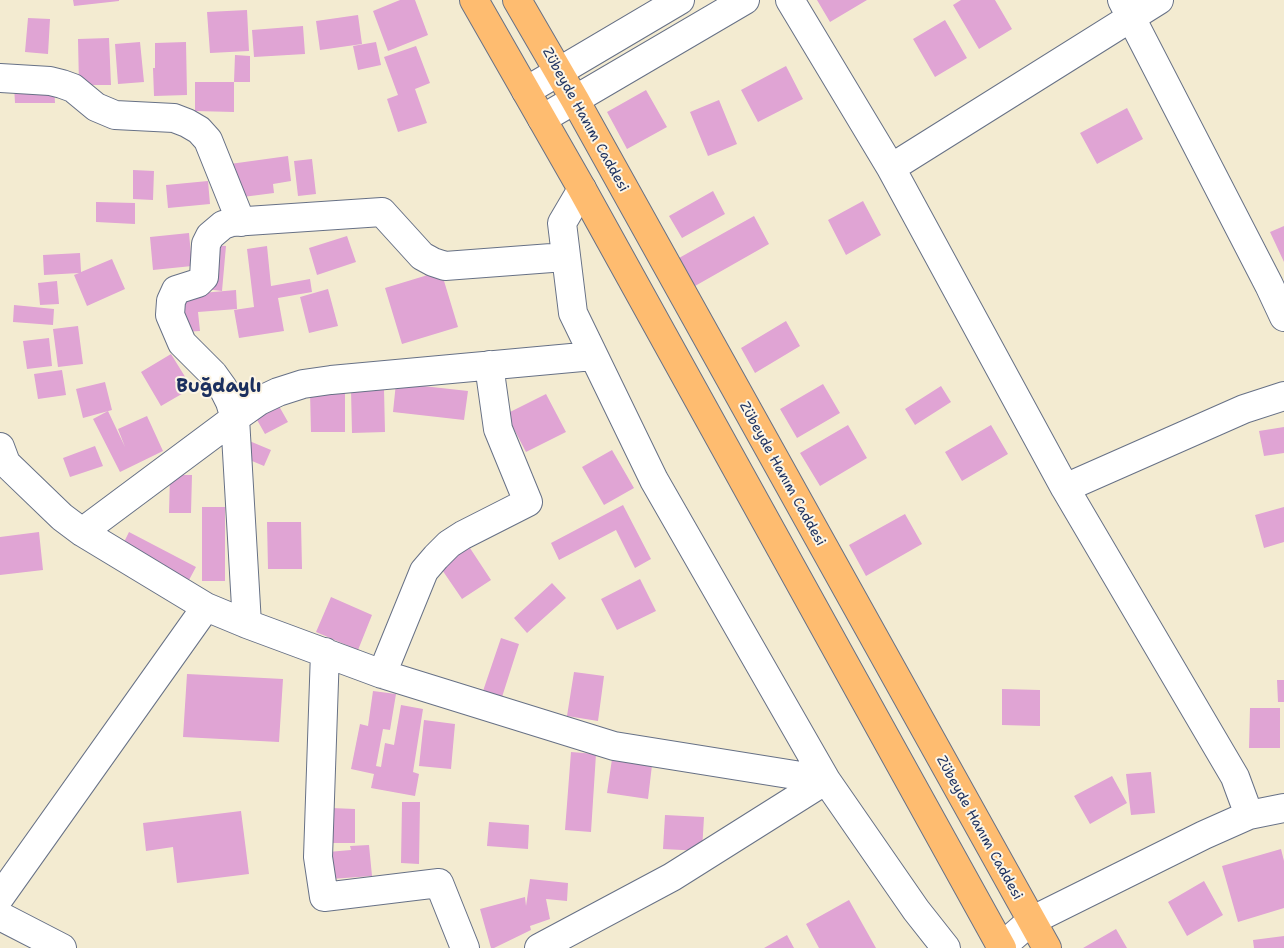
<!DOCTYPE html>
<meta charset="utf-8">
<style>
body{margin:0}
canvas{display:block;background:#f3ebd1}
</style>
<canvas width="1284" height="948"></canvas>
<script>
const context = document.querySelector('canvas').getContext('2d');
context.lineJoin = 'round';
function fillPath(path, color) { context.fillStyle = color; context.fill(path, 'evenodd'); }
const shape = rows => new Path2D(rows.map(r => 'M' + r).join(''));
function trace(path, color, width, dash) { context.strokeStyle = color; context.lineWidth = width; context.lineCap = dash ? 'butt' : 'round'; context.setLineDash(dash || []); context.stroke(path); }
function write(font, color, halo, rows, align = 'center') {
  context.font = font + ' "Shantell Sans",sans-serif'; context.lineWidth = 4; context.setLineDash([]); context.textBaseline = 'middle'; context.strokeStyle = halo; context.fillStyle = color; for (const [text, x, y, turn = 0] of rows) {
    context.save(); context.translate(x, y); context.rotate((+turn || 0) * Math.PI / 180); context.textAlign = isNaN(turn) ? turn : align; if (halo) context.strokeText(text, 0, 0); context.fillText(text, 0, 0); context.restore();
  }
}
const building = shape([
 [73,0,119,0,119,1,74,6],
 [400,0,415,0,428,35,388,51,373,11],
 [817,0,867,0,830,22],
 [961,0,995,0,1012,29,979,49,953,5],
 [247,10,249,51,210,53,207,12],
 [358,15,362,44,320,50,316,21],
 [28,18,50,19,48,54,25,52],
 [945,20,967,58,935,77,913,39],
 [303,26,305,54,254,57,252,30],
 [109,38,111,85,79,85,78,39],
 [140,42,144,82,118,84,115,44],
 [186,42,187,95,154,96,153,68,155,68,155,43],
 [376,42,381,65,358,70,353,46],
 [416,46,430,83,415,89,427,123,398,132,387,99,398,95,384,57],
 [235,55,250,56,250,82,234,82],
 [786,66,803,99,758,122,741,90],
 [195,82,234,82,234,112,195,111],
 [14,85,54,85,55,103,15,103],
 [646,90,667,127,627,149,607,112],
 [719,100,737,144,708,156,690,112],
 [1127,108,1143,139,1097,164,1080,133],
 [288,156,291,181,273,184,274,193,235,198,230,164],
 [312,159,316,194,298,196,294,161],
 [133,170,154,171,153,200,133,199],
 [208,181,210,204,168,208,166,185],
 [713,191,725,214,682,238,669,216],
 [863,201,881,235,846,255,828,220],
 [96,202,135,203,135,224,96,222],
 [754,216,769,244,695,286,679,258],
 [1284,226,1284,262,1270,232],
 [189,233,192,266,153,270,150,237],
 [347,236,356,262,317,275,309,248],
 [210,245,226,246,222,291,206,289],
 [267,246,271,286,310,279,312,292,278,298,284,331,239,338,234,310,254,307,247,249],
 [80,253,81,272,112,259,125,289,87,306,74,275,79,273,44,275,43,255],
 [441,271,458,327,402,344,385,288],
 [57,281,59,304,40,305,38,283],
 [328,289,338,326,309,333,300,297],
 [236,290,237,309,198,312,200,331,183,332,179,295],
 [14,305,54,309,53,325,13,322],
 [786,321,800,346,755,373,741,348],
 [78,326,83,364,58,367,53,329],
 [49,338,52,366,27,369,23,341],
 [171,354,192,388,161,406,141,372],
 [62,370,66,395,38,399,34,374],
 [105,382,112,410,83,418,76,389],
 [396,383,468,391,464,420,393,412],
 [823,384,840,413,797,438,780,409],
 [941,386,951,402,915,425,905,409],
 [384,389,385,432,352,433,351,390],
 [345,391,345,432,311,432,310,392],
 [546,394,566,432,526,452,506,414],
 [275,399,288,422,265,434,252,411],
 [108,411,125,447,118,429,147,416,163,451,120,472,93,419],
 [848,425,867,458,820,486,800,453],
 [991,425,1008,454,962,481,945,452],
 [1284,427,1284,453,1264,456,1259,431],
 [247,440,271,450,264,466,240,456],
 [95,446,103,466,70,477,63,458],
 [612,450,634,488,604,505,582,467],
 [170,475,192,475,191,513,169,513],
 [623,505,651,559,635,568,616,530,559,560,551,543],
 [202,507,225,507,225,581,202,581],
 [1284,507,1284,542,1264,548,1255,515],
 [905,514,922,544,866,576,849,545],
 [267,522,301,522,302,569,268,569],
 [39,532,43,570,0,575,0,537],
 [129,532,196,567,189,580,122,546],
 [466,542,491,580,462,599,436,561],
 [640,579,656,611,617,630,601,599],
 [552,583,566,598,527,633,514,618],
 [331,597,372,615,358,650,316,632],
 [501,638,519,644,502,697,483,691],
 [574,672,604,676,598,721,567,716],
 [187,674,283,679,279,742,183,737],
 [1277,680,1284,680,1284,702,1278,702],
 [1002,689,1040,690,1040,726,1002,725],
 [373,691,396,694,390,730,383,729,376,766,381,767,385,743,394,745,401,705,423,709,413,772,419,774,415,796,371,788,374,774,351,769,360,724,368,726],
 [1250,708,1280,708,1280,748,1249,748],
 [424,720,455,724,451,769,419,766],
 [571,752,596,754,591,832,565,830],
 [612,759,652,765,648,799,607,793],
 [1151,772,1155,813,1131,815,1126,774],
 [1112,776,1127,803,1090,824,1074,796],
 [402,802,420,802,419,864,401,863],
 [331,808,355,809,355,843,331,843],
 [241,811,249,874,177,883,173,847,146,851,143,823],
 [665,815,704,817,702,851,663,849],
 [489,822,529,825,528,849,487,846],
 [369,845,372,876,331,879,328,852,351,850,350,846],
 [1281,849,1284,861,1284,908,1238,922,1222,866],
 [530,879,568,883,567,901,546,899,550,919,530,926,531,930,494,948,491,948,480,909,525,897,526,906],
 [1204,881,1223,915,1187,936,1168,902],
 [849,900,876,948,819,948,806,924],
 [1116,929,1127,948,1083,948],
 [787,935,794,948,764,948],
 [1284,936,1284,948,1254,948,1253,940]
]);
const minor = shape([
 [790,0,891,168,1065,488,1235,777,1249,815],
 [1122,0,1269,285,1284,317],
 [0,78,50,81,62,84,73,88,96,107,115,115,174,118,187,123,199,130,208,140,241,222],
 [526,91,680,0],
 [542,119,745,0],
 [891,168,1159,0],
 [582,189,562,223,573,313,654,480,826,780,916,910,946,948],
 [0,447,6,463,62,517,82,532,206,607,247,624,382,674,614,746,826,780],
 [1065,488,1244,409,1284,396],
 [82,532,235,418,259,401,278,392,303,384,331,380,593,356],
 [247,624,235,418,230,402,223,388,213,374,182,343,170,315,171,301,176,290,198,283,204,277,206,244,210,236,223,225,232,222,382,212,422,256,433,262,445,266,565,257],
 [325,652,318,857,324,897,439,883,465,948],
 [382,674,424,571,436,557,449,544,463,535,528,502,498,429,489,365],
 [0,897,206,607],
 [0,916,62,948],
 [539,948,672,877,826,780],
 [1000,948,1031,921,1204,835,1249,815,1284,808]
]);
const major = shape([
 [474,0,582,189,1002,948],
 [517,0,575,100,1047,948]
]);
const streetNames = [
 ["Zübeyde Hanım Caddesi",585,120,61],
 ["Zübeyde Hanım Caddesi",782,474,61],
 ["Zübeyde Hanım Caddesi",979,828,61]
];
const districtNames = [
 ["Buğdaylı",219,387]
];
fillPath(building, '#e0a4d4');
trace(minor, '#677186', 30);
trace(major, '#677186', 30);
trace(minor, '#fff', 28);
trace(major, '#febc70', 28);
write('14px', '#1b2f5e', '#fcf5e5', streetNames);
write('bold 19px', '#1b2f5e', '#fcf5e5', districtNames);
</script>
